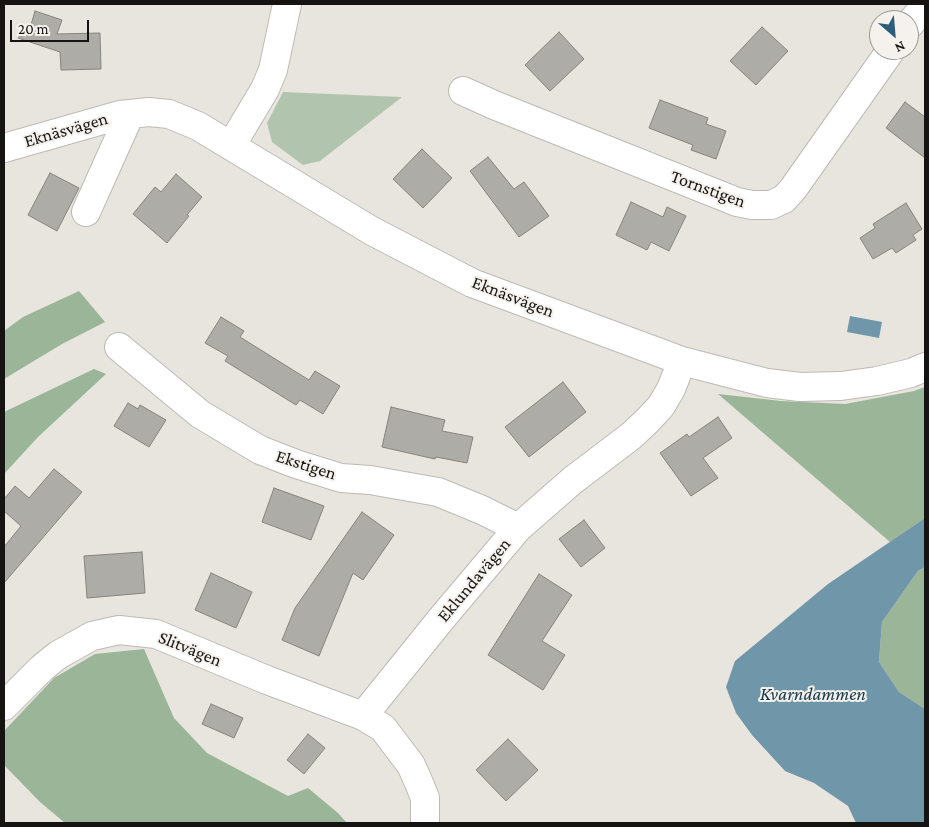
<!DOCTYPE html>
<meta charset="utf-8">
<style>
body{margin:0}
#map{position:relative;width:929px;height:827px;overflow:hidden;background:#e8e5df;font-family:"Crimson Pro",serif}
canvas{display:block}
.frame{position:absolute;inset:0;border:5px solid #151412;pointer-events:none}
.north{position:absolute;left:869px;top:10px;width:50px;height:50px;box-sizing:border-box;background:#f5f2ed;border:1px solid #9b9995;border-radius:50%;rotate:153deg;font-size:14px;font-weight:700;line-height:20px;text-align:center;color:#151412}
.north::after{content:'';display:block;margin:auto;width:18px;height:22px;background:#2c5d7b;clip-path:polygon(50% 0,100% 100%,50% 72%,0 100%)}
.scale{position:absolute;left:10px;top:20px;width:79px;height:22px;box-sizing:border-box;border:2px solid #151412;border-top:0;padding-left:6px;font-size:15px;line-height:18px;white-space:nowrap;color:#151412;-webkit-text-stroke:4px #f5f2ed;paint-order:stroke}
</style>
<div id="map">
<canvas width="929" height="827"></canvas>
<div class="frame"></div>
<div class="north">N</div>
<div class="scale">20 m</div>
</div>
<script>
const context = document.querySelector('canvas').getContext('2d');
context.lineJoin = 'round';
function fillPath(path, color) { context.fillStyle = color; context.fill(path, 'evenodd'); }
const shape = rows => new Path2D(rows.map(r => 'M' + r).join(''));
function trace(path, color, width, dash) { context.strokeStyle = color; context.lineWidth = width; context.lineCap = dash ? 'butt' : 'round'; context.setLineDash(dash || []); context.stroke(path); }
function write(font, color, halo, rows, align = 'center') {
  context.font = font + ' "Crimson Pro",serif'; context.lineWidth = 4; context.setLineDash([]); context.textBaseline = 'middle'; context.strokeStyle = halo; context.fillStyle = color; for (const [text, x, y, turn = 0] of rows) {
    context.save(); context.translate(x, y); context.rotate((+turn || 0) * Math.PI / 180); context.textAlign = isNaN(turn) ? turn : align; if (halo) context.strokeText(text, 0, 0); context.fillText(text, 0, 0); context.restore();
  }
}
const green = shape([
 [283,92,402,97,320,161,303,165,272,142,267,123]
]);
const forest = shape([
 [79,291,105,322,62,344,4,379,4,331,23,317],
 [94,369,106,374,38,437,4,474,4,412],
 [925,387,925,518,890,542,718,394,781,401,845,404,914,391],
 [925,567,925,709,899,692,879,662,882,622,918,571],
 [144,649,174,718,207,753,288,796,308,788,338,813,347,823,65,823,40,802,4,765,4,731,54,678,95,654]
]);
const water = shape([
 [850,316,882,322,879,338,847,332],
 [925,518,925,567,918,571,882,622,879,662,899,692,925,709,925,823,856,823,848,806,814,783,785,771,752,735,736,713,726,687,735,661,828,584]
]);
const building = shape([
 [35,11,62,20,57,34,100,33,101,69,61,70,60,52,18,38,18,36,28,35,35,11],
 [762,27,788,51,756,85,730,61,762,27],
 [559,32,584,59,550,91,525,65,559,32],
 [660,100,708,118,706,124,726,131,716,159,691,150,693,145,649,128,660,100],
 [905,102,925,117,925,158,886,128,905,102],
 [422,149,452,178,423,208,393,179,422,149],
 [488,157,514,189,524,182,549,216,519,237,470,171,488,157],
 [50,173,79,188,57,231,28,215,50,173],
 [176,174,202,197,187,215,189,216,167,243,133,214,155,187,161,192,176,174],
 [631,202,663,217,667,207,686,216,669,251,651,242,647,250,616,235,631,202],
 [906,203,922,229,913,235,916,240,896,253,892,248,873,259,860,238,875,228,873,224,906,203],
 [221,317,244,331,240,337,309,380,315,371,340,386,323,414,300,400,296,405,225,361,228,356,205,343,221,317],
 [563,382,586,412,529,457,505,427,563,382],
 [128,403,138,409,140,405,166,420,149,447,114,426,128,403],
 [391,407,445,420,442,431,473,437,467,463,436,457,435,459,382,447,391,407],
 [718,417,732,438,703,458,718,478,691,496,660,453,687,434,689,437,718,417],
 [54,469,82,492,4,583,4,547,21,526,4,511,4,499,15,486,29,498,54,469],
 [274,488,324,506,311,540,262,522,274,488],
 [362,512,394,535,363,580,353,573,319,656,282,640,295,608,362,512],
 [584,520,605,548,581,567,559,539,584,520],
 [142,552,145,593,87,598,84,556,142,552],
 [211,573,252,592,236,628,195,610,211,573],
 [539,574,572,595,542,641,565,655,543,690,488,655,539,574],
 [211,704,243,718,234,738,202,724,211,704],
 [308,734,325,748,304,774,287,760,308,734],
 [508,739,538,770,506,801,476,770,508,739]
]);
const minor = shape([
 [909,25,925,6],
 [463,91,494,105,737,202,752,205,771,205,784,199,793,189,891,50],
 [231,146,265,89,273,70,287,4],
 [4,148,120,115,149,112,169,114,198,126,372,231,472,283,682,361,767,383,800,387,841,386,877,381,911,373,925,367],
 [86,212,130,114],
 [119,347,200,414,260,450,296,464,341,478,370,480,438,492,482,510,518,528],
 [4,706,42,668,58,655,92,636,119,630,156,634,267,680,363,716,383,728,411,765,419,783,425,798,425,823],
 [363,716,442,618,518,528,573,480,631,436,647,421,661,406,671,389,682,361]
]);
const streetNames = [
 ["Eknäsvägen",66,130,-16],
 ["Tornstigen",708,189,20],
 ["Eknäsvägen",513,297,21],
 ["Ekstigen",306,465,18],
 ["Eklundavägen",474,580,-50],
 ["Slitvägen",190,649,22]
];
const waterNames = [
 ["Kvarndammen",813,694]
];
fillPath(green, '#b1c5ae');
fillPath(forest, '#9bb598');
fillPath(water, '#7097a9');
fillPath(building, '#aeaca6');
trace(building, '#85837d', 1);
trace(minor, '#bdbab5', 30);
trace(minor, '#fff', 28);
write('18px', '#151412', '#f5f2ed', streetNames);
write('italic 19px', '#123644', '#f5f2ed', waterNames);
</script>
